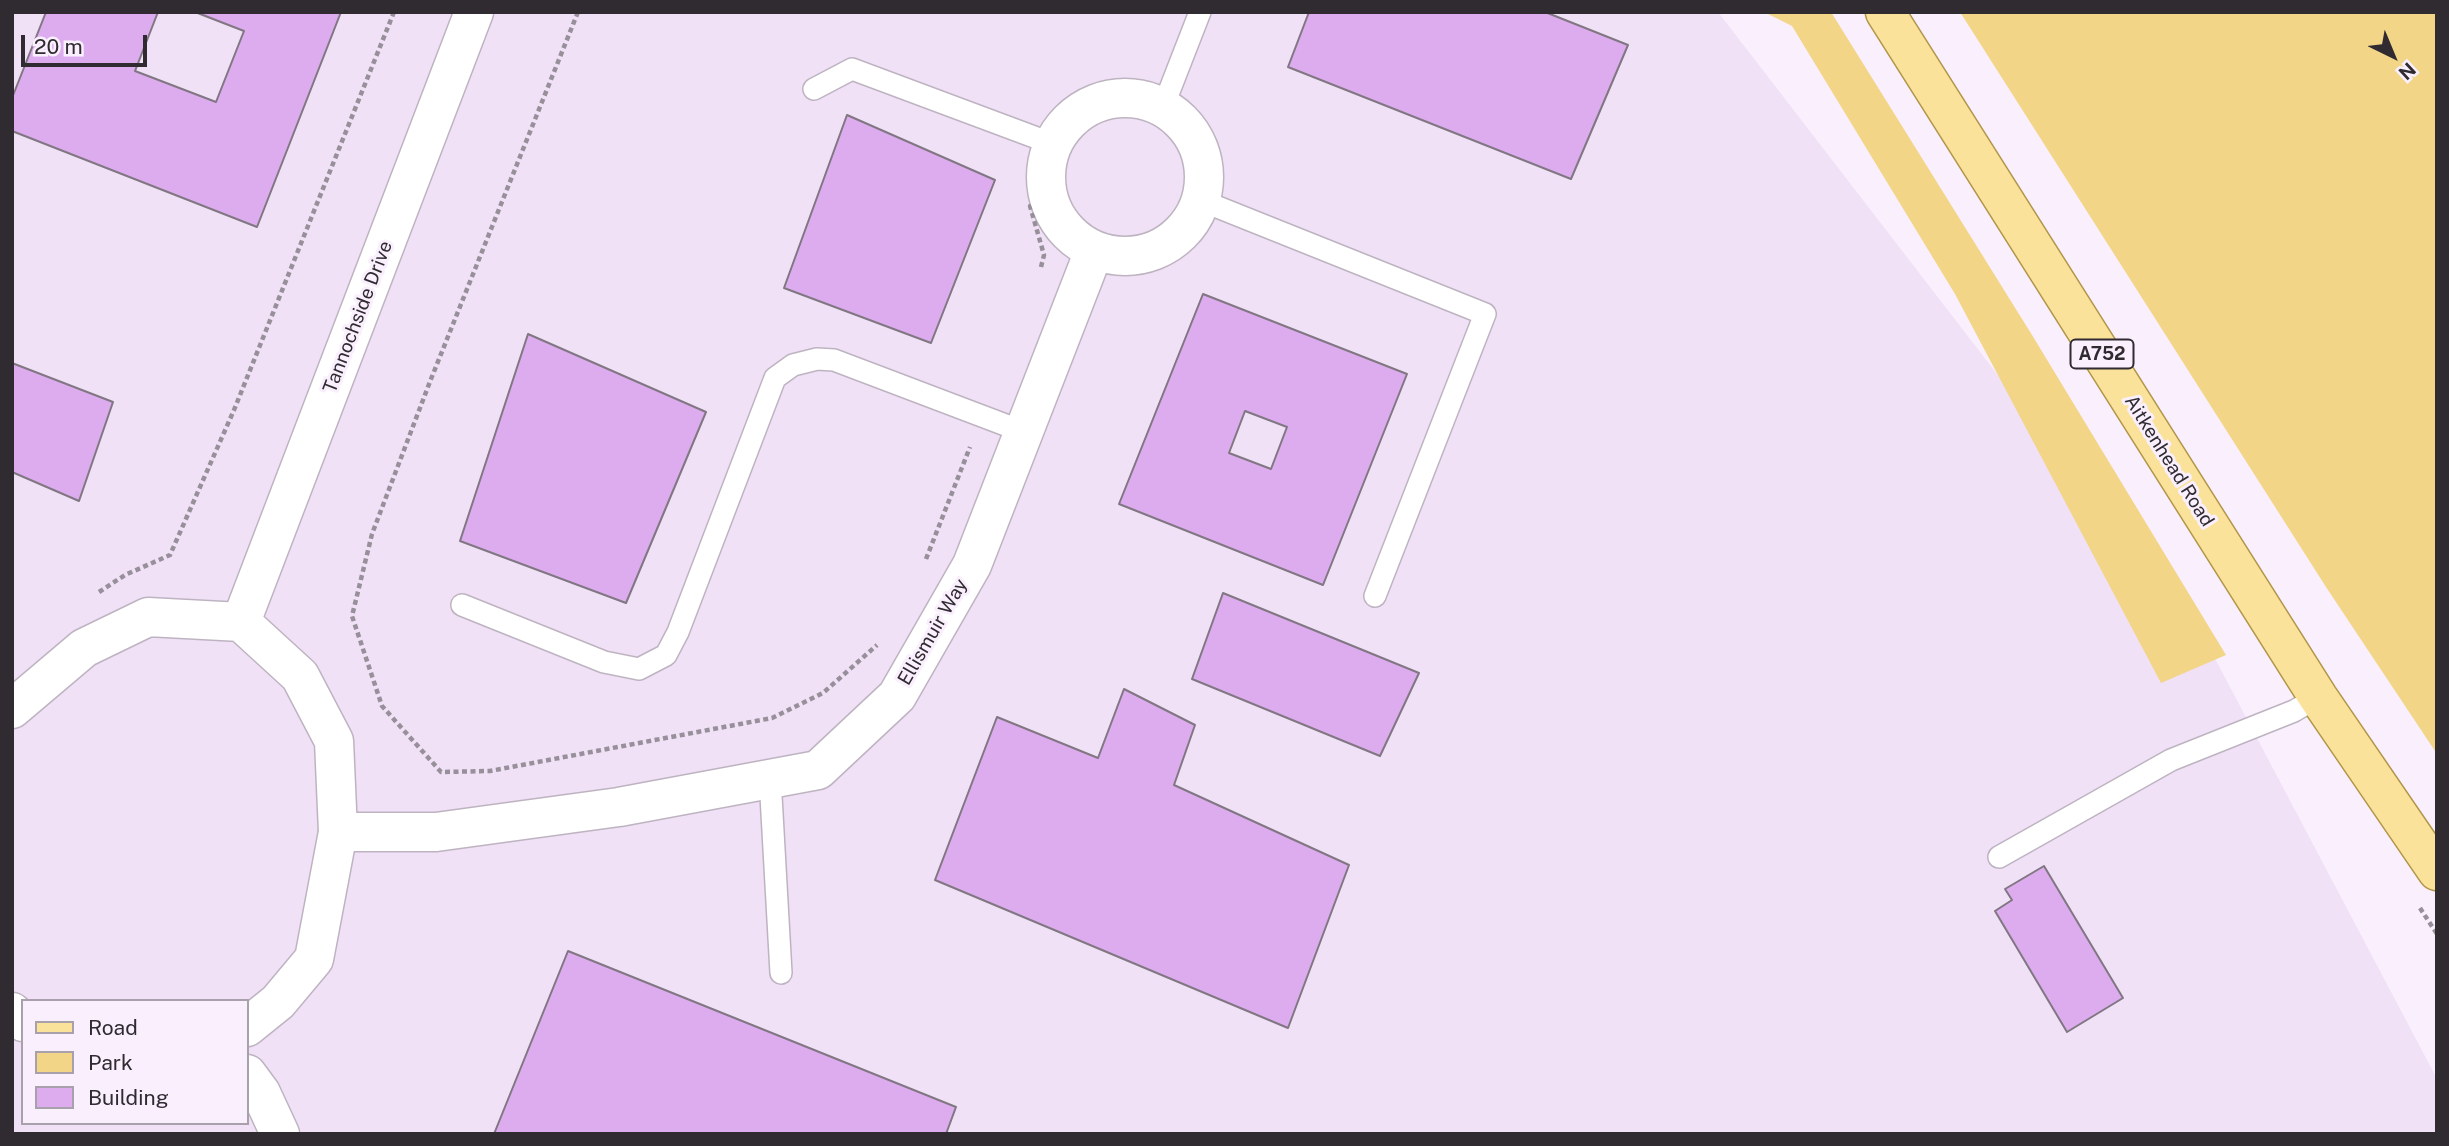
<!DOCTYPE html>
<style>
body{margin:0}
#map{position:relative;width:2449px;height:1146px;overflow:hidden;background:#f9effd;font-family:"Public Sans",sans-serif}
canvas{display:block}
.frame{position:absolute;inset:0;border:14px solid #2f2b31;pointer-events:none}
.legend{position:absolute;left:21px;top:999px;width:228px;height:126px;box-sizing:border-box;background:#f9effd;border:2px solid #a8a1ab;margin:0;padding:9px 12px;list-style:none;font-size:21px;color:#2f2b31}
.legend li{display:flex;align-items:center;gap:14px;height:35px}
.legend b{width:35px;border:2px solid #a8a1ab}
.north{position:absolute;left:2358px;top:21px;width:70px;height:70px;-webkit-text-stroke:5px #f9effd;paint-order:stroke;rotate:137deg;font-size:19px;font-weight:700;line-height:28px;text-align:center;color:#2f2b31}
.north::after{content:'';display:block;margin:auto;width:24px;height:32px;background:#2f2b31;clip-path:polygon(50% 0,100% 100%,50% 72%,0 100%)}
.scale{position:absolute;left:21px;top:35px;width:126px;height:32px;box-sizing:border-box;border:4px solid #2f2b31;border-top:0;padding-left:9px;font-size:21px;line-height:24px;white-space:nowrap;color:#2f2b31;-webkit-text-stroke:5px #f9effd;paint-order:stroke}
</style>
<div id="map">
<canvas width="2449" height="1146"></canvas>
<div class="frame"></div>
<ul class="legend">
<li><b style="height:9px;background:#fae29a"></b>Road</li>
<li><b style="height:19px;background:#f2d586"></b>Park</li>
<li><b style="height:19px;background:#ddacee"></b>Building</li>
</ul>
<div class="north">N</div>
<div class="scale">20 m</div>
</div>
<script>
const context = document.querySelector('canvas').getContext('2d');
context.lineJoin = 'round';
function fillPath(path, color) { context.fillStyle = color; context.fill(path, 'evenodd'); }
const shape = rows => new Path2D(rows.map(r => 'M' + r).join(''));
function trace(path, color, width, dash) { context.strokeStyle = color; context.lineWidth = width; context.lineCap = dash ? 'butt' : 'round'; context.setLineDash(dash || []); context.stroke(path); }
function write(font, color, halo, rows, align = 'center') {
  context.font = font + ' "Public Sans",sans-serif'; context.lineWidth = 6; context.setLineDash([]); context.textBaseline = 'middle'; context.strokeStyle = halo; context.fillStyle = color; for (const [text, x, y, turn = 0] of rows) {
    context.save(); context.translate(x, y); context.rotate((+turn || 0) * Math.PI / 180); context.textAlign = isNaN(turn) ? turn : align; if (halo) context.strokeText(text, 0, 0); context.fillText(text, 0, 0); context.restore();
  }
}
const built = shape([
 [12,12,1718,12,2212,653,2437,1079,2437,1134,12,1134],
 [23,1001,247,1001,247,1123,23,1123]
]);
const green = shape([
 [1764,12,1831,12,2032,335,2226,655,2161,683,1955,294,1792,26],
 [1960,12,2437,12,2437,754,2326,587]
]);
const building = shape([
 [46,12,158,12,135,71,216,102,244,31,195,12,341,12,257,227,12,131,12,98,46,12],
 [1309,12,1545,12,1628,45,1571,179,1288,67,1309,12],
 [847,115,995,180,931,343,784,288,847,115],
 [1203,294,1407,374,1323,585,1119,504,1203,294],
 [1245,411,1287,427,1271,469,1229,453,1245,411],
 [528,334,706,412,626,603,460,541,528,334],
 [12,363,113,402,79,501,12,472,12,363],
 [1223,593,1419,673,1380,756,1192,679,1223,593],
 [1124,689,1195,725,1174,785,1349,865,1288,1028,935,880,997,717,1098,758,1124,689],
 [2044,866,2123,998,2067,1032,1995,911,2012,900,2005,889,2044,866],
 [568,951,956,1107,946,1134,494,1134,568,951]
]);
const path = shape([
 [578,12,431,379,372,534,352,616,382,706,441,772,490,771,772,718,823,693,877,645],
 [1041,267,1044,255,1030,206,1048,199],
 [926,559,970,447],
 [99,592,125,575,170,555,234,410,394,12],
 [2420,908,2437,934]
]);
const service = shape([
 [814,89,852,69,1053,144],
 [1163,107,1200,12],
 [1200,200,1485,314,1375,596],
 [462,605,604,662,639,669,666,655,678,632,775,378,793,365,817,359,834,360,1024,432],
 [770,778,781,973],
 [1999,857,2171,760,2294,711,2318,697]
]);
const minor = shape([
 '1046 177a79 79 0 1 1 158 0a79 79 0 1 1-158 0Z',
 [338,832,436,832,619,807,818,770,897,696,972,565,1094,251],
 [247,1074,261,1093,280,1134]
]);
const tertiary = shape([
 [241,622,474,12],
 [12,709,84,648,148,617,241,622,300,676,334,741,338,832,314,959,278,1002,247,1027],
 [12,1012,23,1022]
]);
const primary = shape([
 [1885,12,2318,697,2437,871]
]);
const shields = [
 [2102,354,63]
];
const shieldNames = [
 ["A752",2102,354]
];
const streetNames = [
 ["Tannochside Drive",358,317,-69],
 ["Aitkenhead Road",2169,461,58],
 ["Ellismuir Way",933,632,-60]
];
fillPath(built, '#f0e1f6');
fillPath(green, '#f2d586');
fillPath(building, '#ddacee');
trace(building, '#807783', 2);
trace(service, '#beb4c1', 24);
trace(minor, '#beb4c1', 41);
trace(tertiary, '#beb4c1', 41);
trace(primary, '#b19549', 41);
trace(path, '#97909a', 4.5, [5, 3.5]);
trace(service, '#fff', 21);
trace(minor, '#fff', 38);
trace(tertiary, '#fff', 38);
trace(primary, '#fae29a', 38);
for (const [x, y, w] of shields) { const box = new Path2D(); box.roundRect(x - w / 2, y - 14.5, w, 29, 5); context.fillStyle = '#f9effd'; context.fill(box); trace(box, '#2f2b31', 2); }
write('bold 18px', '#2f2b31', null, shieldNames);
write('19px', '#2f2b31', '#f9effd', streetNames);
</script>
